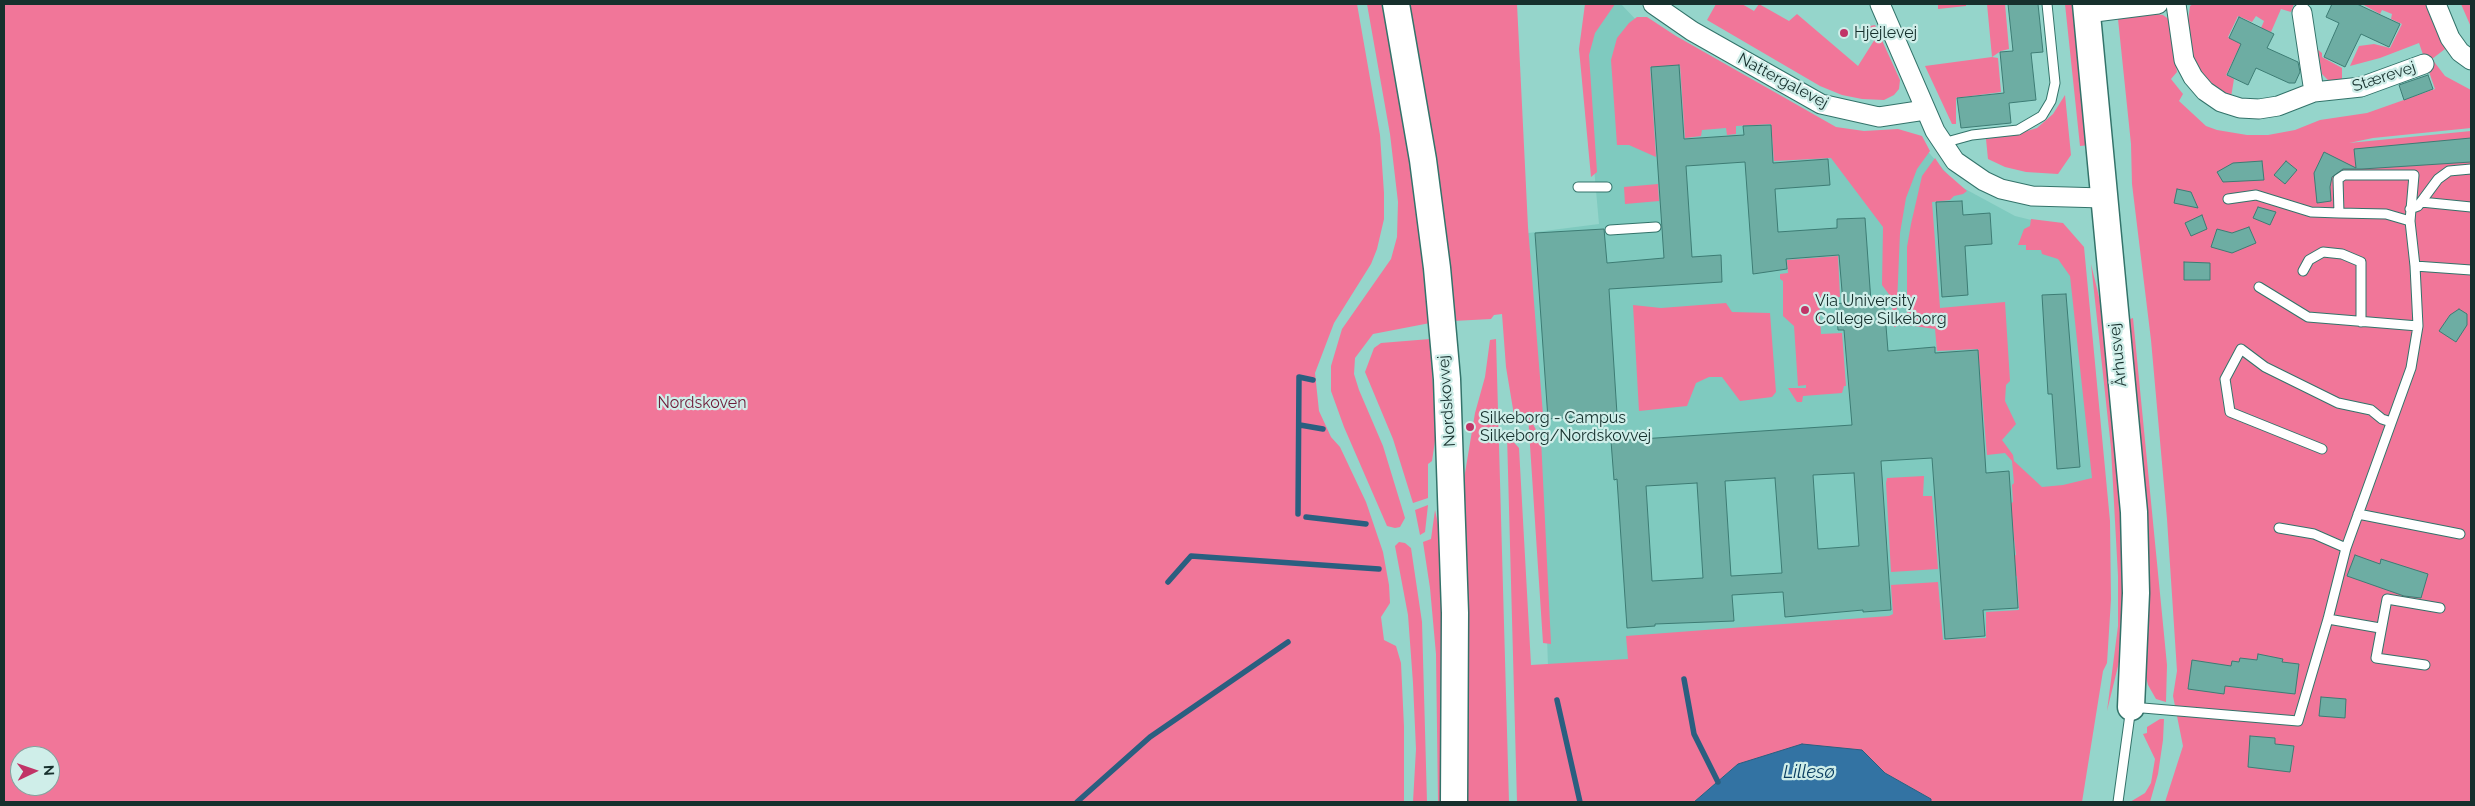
<!DOCTYPE html>
<meta charset="utf-8">
<style>
body{margin:0}
#map{position:relative;width:2475px;height:806px;overflow:hidden;background:#95d5cb;font-family:Raleway,sans-serif}
canvas{display:block}
.frame{position:absolute;inset:0;border:5px solid #16302d;pointer-events:none}
.north{position:absolute;left:10px;top:746px;width:50px;height:50px;box-sizing:border-box;background:#cfeee9;border:1px solid #85a29e;border-radius:50%;rotate:87deg;font-size:14px;font-weight:700;line-height:20px;text-align:center;color:#16302d}
.north::after{content:'';display:block;margin:auto;width:18px;height:22px;background:#c13467;clip-path:polygon(50% 0,100% 100%,50% 72%,0 100%)}
</style>
<div id="map">
<canvas width="2475" height="806"></canvas>
<div class="frame"></div>
<div class="north">N</div>
</div>
<script>
const context = document.querySelector('canvas').getContext('2d');
context.lineJoin = 'round';
function fillPath(path, color) { context.fillStyle = color; context.fill(path, 'evenodd'); }
const shape = rows => new Path2D(rows.map(r => 'M' + r).join(''));
function trace(path, color, width, dash) { context.strokeStyle = color; context.lineWidth = width; context.lineCap = dash ? 'butt' : 'round'; context.setLineDash(dash || []); context.stroke(path); }
function write(font, color, halo, rows, align = 'center') {
  context.font = font + ' Raleway,sans-serif'; context.lineWidth = 4.5; context.setLineDash([]); context.textBaseline = 'middle'; context.strokeStyle = halo; context.fillStyle = color; for (const [text, x, y, turn = 0] of rows) {
    context.save(); context.translate(x, y); context.rotate((+turn || 0) * Math.PI / 180); context.textAlign = isNaN(turn) ? turn : align; if (halo) context.strokeText(text, 0, 0); context.fillText(text, 0, 0); context.restore();
  }
}
const built = shape([
 [1601,4,1621,4,1639,23,1836,130,1918,140,1956,184,2015,216,2060,227,2079,269,2106,599,2093,691,1548,665,1538,395,1513,235,1599,224,1584,55]
]);
const green = shape([
 [4,4,1357,4,1380,135,1384,193,1384,219,1377,249,1371,264,1334,323,1315,373,1319,411,1331,437,1340,447,1366,502,1383,552,1389,585,1390,603,1381,617,1384,640,1396,646,1401,663,1404,727,1404,802,4,802],
 [20,756,50,756,50,786,20,786],
 [1367,4,1384,4,1393,44,1417,208,1430,323,1373,334,1355,358,1354,374,1359,390,1383,446,1405,518,1400,527,1395,528,1387,526,1344,427,1331,391,1331,366,1342,329,1391,259,1397,237,1398,202,1390,134],
 [1407,4,1517,4,1528,227,1543,415,1528,415,1541,439,1551,644,1543,643,1528,415,1514,415,1506,367,1502,314,1494,315,1491,319,1453,321],
 [1585,4,1615,4,1595,33,1589,55,1597,172,1591,177,1579,49],
 [1716,4,1742,4,1754,11,1759,4,1789,21,1797,14,1858,66,1875,39,1870,26,1875,25,1900,80,1899,89,1894,95,1884,100,1862,99,1842,95,1820,86,1707,20],
 [1938,4,1966,4,1966,6,1938,9],
 [1987,4,2005,4,2009,49,2001,51,1992,57,1998,58,2001,92,1956,98,1956,124,1952,124,1925,66,1992,57],
 [2065,4,2076,4,2090,145,2080,146],
 [2193,4,2294,4,2291,12,2281,9,2271,32,2261,28,2264,21,2256,16,2252,22,2238,16,2228,37,2241,44,2226,75,2234,79,2231,97,2220,91,2204,77,2193,59,2188,21,2190,6],
 [2362,4,2427,4,2445,49,2432,59,2445,76,2471,90,2471,128,2373,138,2349,143,2471,131,2471,802,2165,802,2183,746,2173,696,2177,671,2167,519,2151,340,2132,184,2131,144,2118,19,2156,14,2163,15,2170,20,2177,72,2171,79,2183,94,2179,101,2206,126,2217,130,2247,135,2268,135,2295,130,2320,120,2367,113,2435,89,2419,43,2380,58,2350,66,2359,46,2374,44,2390,48,2402,24,2391,19,2392,14,2382,10,2380,14],
 [2461,4,2471,4,2471,27],
 [1637,17,1647,17,1676,36,1836,127,1864,131,1898,129,1922,136,1930,151,1917,169,1906,198,1900,233,1896,327,1894,327,1891,297,1882,285,1883,227,1831,158,1774,161,1771,124,1736,126,1736,134,1727,135,1726,128,1702,130,1701,136,1685,138,1680,65,1650,67,1656,157,1629,145,1617,145,1611,60,1617,38,1629,23],
 [2318,50,2322,53,2322,57,2342,68,2342,80,2329,81,2322,74],
 [2065,95,2071,155,2058,174,2026,172,2005,167,1988,159,1986,139,2017,134,2037,128,2053,114],
 [1935,158,1943,170,1967,191,1963,194,1954,196,1950,200,1932,202,1940,308,2005,302,2010,381,2006,385,2005,401,2016,424,2002,440,2013,455,2014,461,2042,487,2063,485,2092,478,2070,276,2058,259,2042,254,2041,250,2026,250,2026,245,2018,245,2024,229,2030,226,2031,219,2063,223,2084,247,2110,521,2111,599,2107,663,2103,671,2082,802,1931,802,1931,799,1885,773,1862,750,1738,764,1694,802,1517,802,1507,435,1519,448,1531,665,1628,659,1626,636,1889,616,1893,614,1891,585,1938,582,1943,640,1986,638,1986,612,2019,610,2017,576,1983,579,1982,558,2016,555,2010,504,2013,502,2012,485,2014,483,2012,461,2005,453,1987,455,1978,349,1937,351,1935,329,1907,325,1907,247,1911,224,1922,176],
 [1658,184,1659,201,1625,204,1624,187],
 [1838,256,1840,297,1819,299,1821,334,1842,333,1846,386,1844,386,1842,393,1803,396,1802,402,1797,402,1788,388,1806,388,1806,385,1798,386,1794,326,1783,316,1783,281,1780,279,1780,274,1788,273,1787,260],
 [2091,264,2101,305,2122,507,2123,616,2119,662,2107,711,2118,626,2118,576,2111,448],
 [1726,303,1732,312,1770,313,1776,392,1772,397,1740,401,1722,377,1709,377,1696,383,1687,406,1639,411,1633,305,1661,308],
 [2133,318,2167,665,2166,702,2156,699,2148,685,2145,673,2127,320],
 [1430,339,1436,434,1432,461,1428,464,1428,498,1413,503,1393,439,1365,372,1374,348,1381,343],
 [1496,339,1509,802,1465,802,1464,479,1475,413,1485,377,1490,340],
 [1924,476,1923,496,1932,496,1938,569,1891,572,1886,483,1887,478],
 [1428,505,1425,532,1420,535,1415,510],
 [1435,510,1443,547,1443,802,1438,802,1436,654,1430,588,1423,542,1431,539],
 [1399,542,1405,543,1411,548,1422,622,1427,802,1413,802,1416,749,1413,683,1408,615,1395,546],
 [2160,719,2164,719,2163,740,2158,774,2150,802,2130,802,2145,793,2151,783,2155,759,2143,734,2147,733,2147,727]
]);
const water = shape([
 [1802,744,1862,750,1885,773,1931,799,1931,802,1694,802,1738,764,1802,744]
]);
const stream = shape([
 [1300,425,1323,429],
 [1298,514,1299,377,1313,380],
 [1306,517,1366,524],
 [1168,582,1191,556,1379,569],
 [1684,679,1694,734,1718,782],
 [1557,700,1580,802],
 [1077,802,1150,737,1288,642]
]);
const building = shape([
 [2008,4,2038,4,2043,52,2031,53,2036,100,2009,103,2011,123,1961,128,1957,98,2004,93,2000,52,2013,51,2008,4],
 [2332,4,2357,4,2400,24,2389,47,2361,34,2345,67,2324,57,2339,23,2326,17,2332,4],
 [2239,17,2274,34,2267,48,2298,62,2300,72,2295,83,2289,83,2256,68,2248,85,2227,75,2241,44,2229,38,2239,17],
 [1679,65,1684,139,1744,135,1743,126,1771,125,1773,163,1828,159,1830,185,1775,189,1778,232,1837,228,1837,219,1865,218,1871,302,1884,301,1888,351,1935,347,1935,353,1978,350,1986,473,2009,471,2018,608,1983,610,1985,636,1945,639,1932,458,1881,461,1891,610,1863,612,1863,610,1785,617,1783,592,1732,595,1734,621,1655,624,1655,626,1627,628,1617,479,1614,480,1611,441,1852,425,1844,330,1838,330,1836,304,1843,303,1839,255,1786,259,1787,269,1753,274,1745,162,1686,166,1692,257,1721,255,1722,282,1609,289,1617,414,1548,419,1535,233,1604,229,1607,263,1664,258,1651,67,1679,65],
 [1854,473,1859,546,1818,549,1813,475,1854,473],
 [1775,478,1782,573,1731,576,1725,481,1775,478],
 [1697,483,1703,578,1652,581,1646,486,1697,483],
 [2428,75,2433,89,2404,100,2399,85,2428,75],
 [2471,138,2471,162,2362,169,2343,169,2332,177,2330,187,2331,201,2317,203,2314,173,2324,152,2356,168,2354,149,2471,138],
 [2262,161,2264,180,2223,182,2217,172,2233,163,2262,161],
 [2286,161,2297,170,2285,184,2274,175,2286,161],
 [2177,189,2191,192,2198,208,2174,203,2177,189],
 [1962,201,1963,215,1990,213,1992,244,1965,246,1968,295,1942,297,1936,202,1962,201],
 [2258,207,2276,212,2270,225,2253,218,2258,207],
 [2202,215,2207,229,2191,236,2185,223,2202,215],
 [2249,227,2256,243,2232,253,2211,247,2217,229,2232,233,2249,227],
 [2184,262,2210,263,2210,280,2184,280,2184,262],
 [2066,294,2080,467,2057,469,2052,394,2048,394,2042,295,2066,294],
 [2459,309,2467,314,2467,325,2456,342,2439,331,2450,315,2459,309],
 [2355,555,2380,564,2381,559,2428,574,2421,598,2404,596,2347,576,2355,555],
 [2258,654,2283,659,2282,662,2299,664,2295,694,2225,686,2224,694,2188,689,2192,660,2231,666,2232,661,2239,662,2240,658,2257,660,2258,654],
 [2321,697,2346,699,2345,718,2319,716,2321,697],
 [2250,736,2275,738,2275,744,2294,746,2290,772,2248,767,2250,736]
]);
const lane = shape([
 [1943,143,1972,135,2018,130,2042,116,2051,101,2055,83,2047,4],
 [1578,187,1607,187],
 [2228,199,2256,195,2311,212,2339,213],
 [2421,202,2471,207],
 [2410,209,2418,206,2438,179,2449,171,2471,169],
 [1610,230,1656,227],
 [2415,266,2471,270],
 [2303,271,2309,260,2323,252,2342,254,2361,262,2361,322],
 [2259,287,2308,317,2418,326],
 [2322,449,2230,412,2225,379,2241,349,2265,367,2338,403,2371,410,2382,419,2391,422],
 [2358,514,2460,534],
 [2279,528,2314,534,2346,548],
 [2328,619,2380,628],
 [2425,665,2376,658,2387,599,2440,608],
 [2118,802,2131,707,2298,721,2328,619,2346,548,2411,368,2418,326,2415,266,2410,221,2414,175,2344,175,2338,179,2339,213,2386,214,2410,221]
]);
const street = shape([
 [1653,4,1692,31,1821,104,1879,117,1925,110],
 [1880,4,1935,131,1955,161,1984,181,2001,189,2032,196,2103,198],
 [2176,4,2184,60,2193,77,2205,91,2221,102,2240,108,2259,109,2278,106,2314,92,2361,87,2424,64],
 [2436,4,2450,38,2460,52,2471,60],
 [2087,13,2158,4],
 [2302,13,2314,92]
]);
const secondary = shape([
 [1396,4,1423,160,1437,268,1447,379,1455,613,1454,802],
 [2086,4,2134,512,2136,593,2131,707]
]);
const markers = [
 [1844,33,5,"#c13467"],
 [1805,310,5,"#c13467"],
 [1470,427,5,"#c13467"]
];
const poiNames = [
 ["Hjejlevej",1854,33],
 ["Via University",1815,301],
 ["College Silkeborg",1815,319],
 ["Silkeborg - Campus",1480,418],
 ["Silkeborg/Nordskovvej",1480,436]
];
const streetNames = [
 ["Stærevej",2384,77,-18],
 ["Nattergalevej",1783,81,28],
 ["Århusvej",2118,355,-96],
 ["Nordskovvej",1447,401,-94]
];
const parkNames = [
 ["Nordskoven",702,403]
];
const waterNames = [
 ["Lillesø",1809,773]
];
fillPath(built, '#7fcabf');
fillPath(green, '#f17699');
fillPath(water, '#3373a3');
trace(water, '#2a5f80', 1);
trace(stream, '#2a5f80', 5.5);
fillPath(building, '#6dada3');
trace(building, '#3d7c74', 1);
trace(lane, '#33736a', 11);
trace(street, '#33736a', 21);
trace(secondary, '#33736a', 29);
trace(lane, '#fff', 9);
trace(street, '#fff', 19);
trace(secondary, '#fff', 26);
for (const [x, y, r, color] of markers) { const dot = new Path2D(); dot.arc(x, y, r, 0, 2 * Math.PI); context.fillStyle = color; context.fill(dot); trace(dot, '#cfeee9', 2); }
write('16px', '#16302d', '#cfeee9', poiNames, 'left');
write('16px', '#16302d', '#cfeee9', streetNames);
write('16px', '#6e1c39', '#cfeee9', parkNames);
write('italic 18px', '#0a3e60', '#cfeee9', waterNames);
</script>
